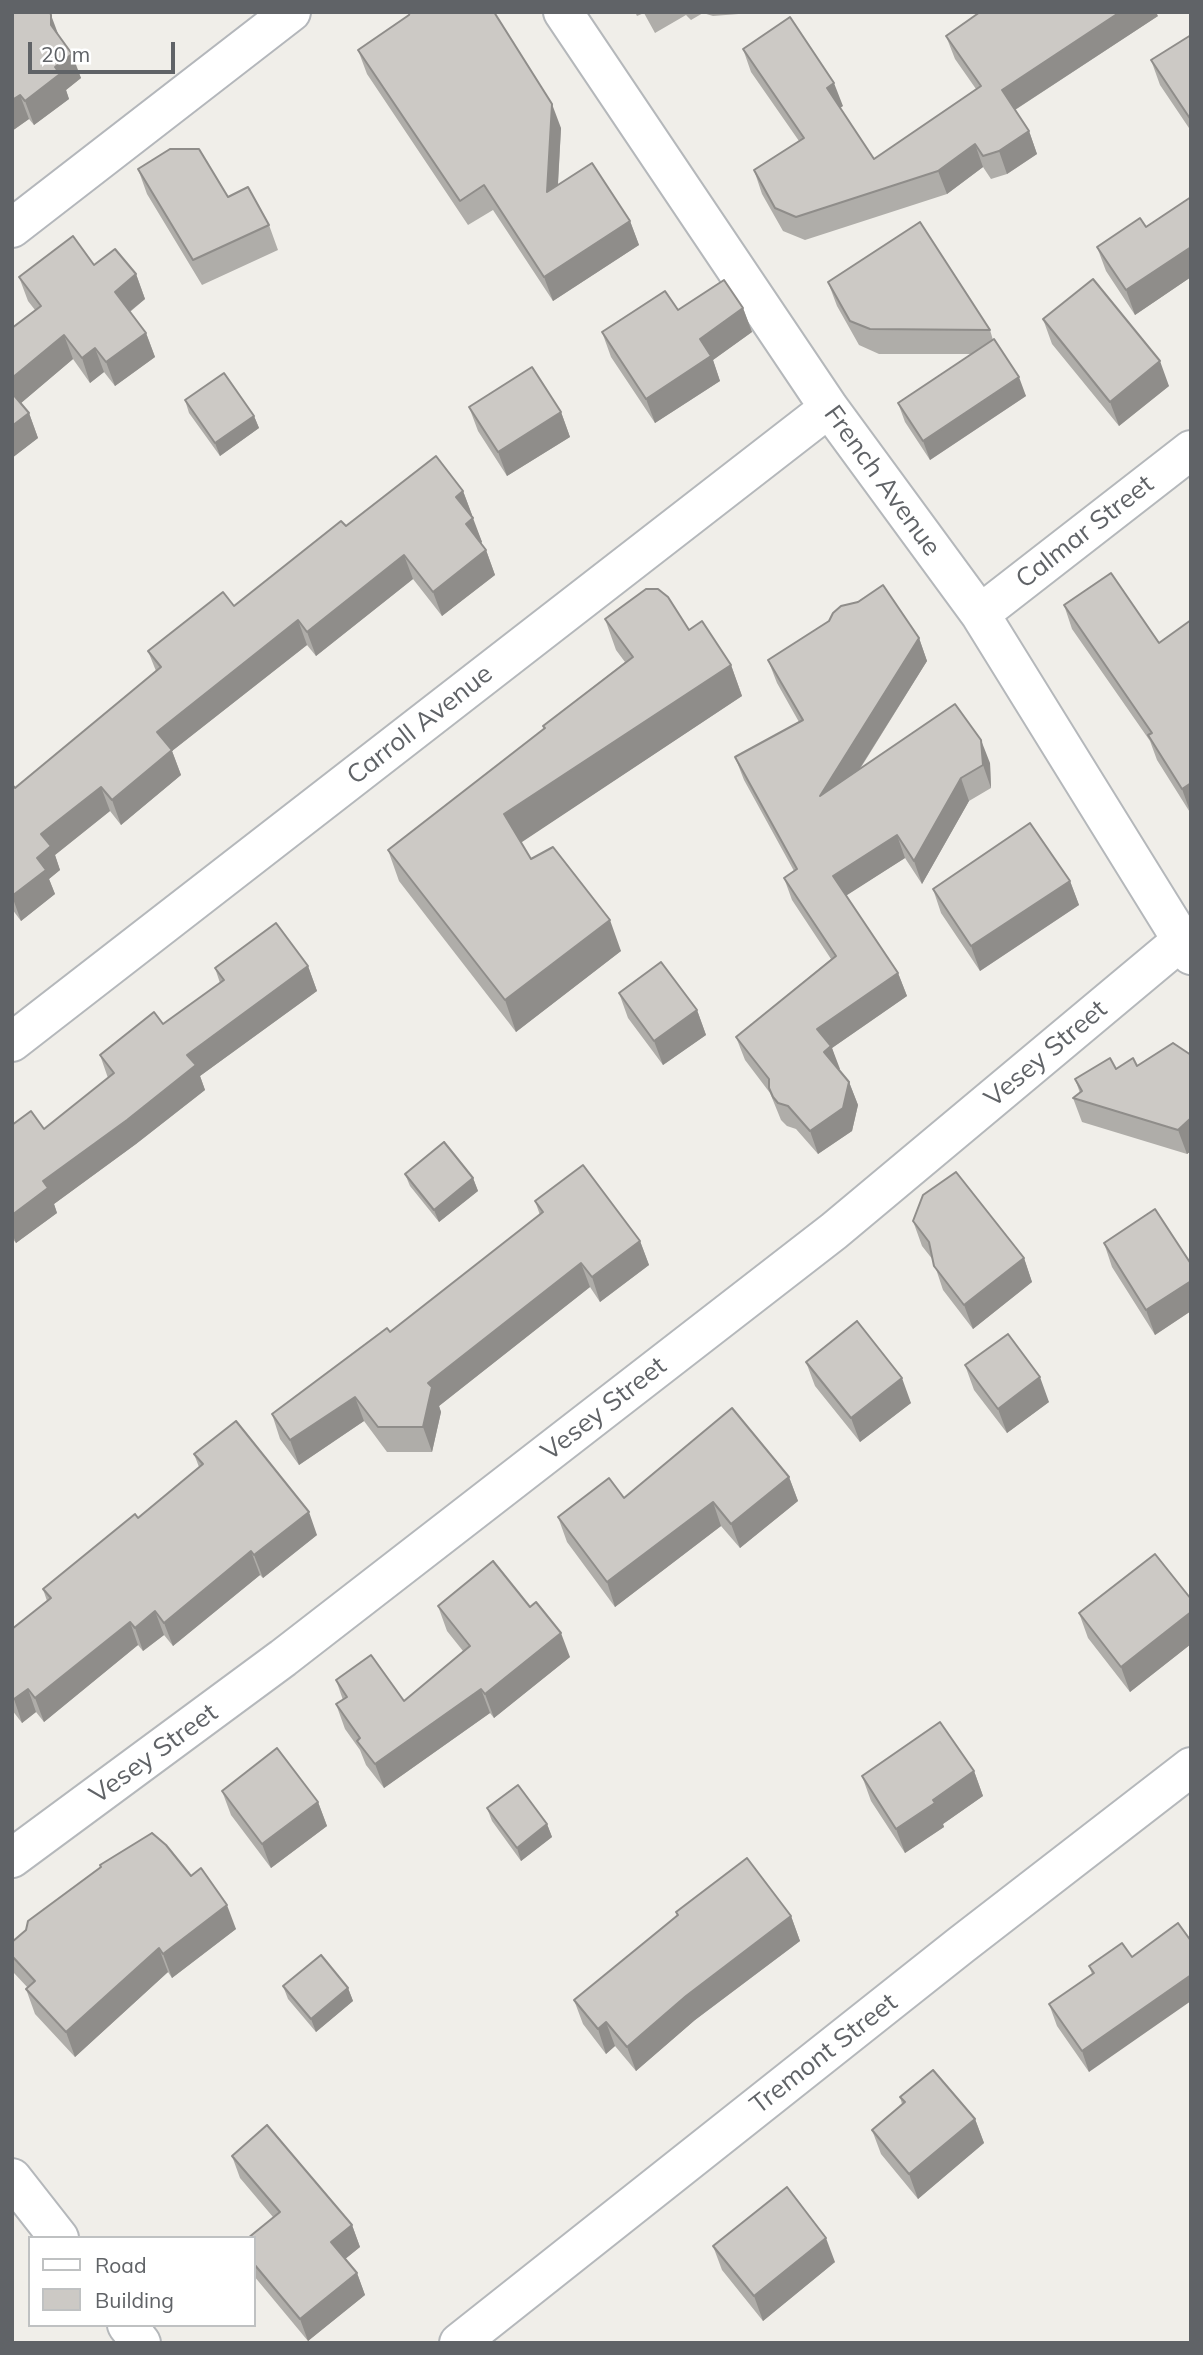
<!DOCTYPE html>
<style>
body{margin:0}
#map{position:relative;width:1203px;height:2355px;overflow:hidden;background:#f0eee9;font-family:Mulish,sans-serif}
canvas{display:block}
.frame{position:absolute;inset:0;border:14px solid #606367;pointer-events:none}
.legend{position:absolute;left:28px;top:2236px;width:228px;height:91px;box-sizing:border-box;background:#fff;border:2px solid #bfc1c2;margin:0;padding:9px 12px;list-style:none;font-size:21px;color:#606367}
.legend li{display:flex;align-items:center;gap:14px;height:35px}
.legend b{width:35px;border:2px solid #bfc1c2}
.scale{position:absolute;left:28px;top:42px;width:147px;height:32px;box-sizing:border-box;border:4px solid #606367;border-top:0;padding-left:9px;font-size:21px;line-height:24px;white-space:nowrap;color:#606367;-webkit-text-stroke:5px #fff;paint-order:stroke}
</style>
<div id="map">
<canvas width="1203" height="2355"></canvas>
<div class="frame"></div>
<ul class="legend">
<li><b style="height:9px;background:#fff"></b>Road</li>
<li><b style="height:19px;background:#ccc9c5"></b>Building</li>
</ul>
<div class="scale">20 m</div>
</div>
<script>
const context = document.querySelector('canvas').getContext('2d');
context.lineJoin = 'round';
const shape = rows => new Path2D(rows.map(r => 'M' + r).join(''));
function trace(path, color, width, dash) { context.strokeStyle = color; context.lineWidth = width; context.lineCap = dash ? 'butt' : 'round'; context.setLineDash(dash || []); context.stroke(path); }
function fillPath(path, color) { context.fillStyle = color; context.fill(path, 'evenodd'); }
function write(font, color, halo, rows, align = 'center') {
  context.font = font + ' Mulish,sans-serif'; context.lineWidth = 7; context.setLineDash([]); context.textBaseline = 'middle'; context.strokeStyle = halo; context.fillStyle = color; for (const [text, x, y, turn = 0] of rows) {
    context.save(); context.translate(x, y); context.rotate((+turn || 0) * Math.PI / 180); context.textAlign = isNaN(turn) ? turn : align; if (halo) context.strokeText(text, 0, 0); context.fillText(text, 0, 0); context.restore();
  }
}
const street = shape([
 [563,12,829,408,980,614,1191,955],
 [980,614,1191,450],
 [12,1042,829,408],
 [12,1858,283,1658,834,1231,1181,941],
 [12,2178,59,2238],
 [127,2325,141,2343],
 [459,2343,961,1945,1191,1767]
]);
const secondary = shape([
 [12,228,291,12]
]);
const wall = shape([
 [12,12,59,37,81,78,66,90,69,99,34,125,29,119,12,131],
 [635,12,764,12,713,16,703,13,691,20,686,15,655,33,644,13,637,16],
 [1158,16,1015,110,1029,131,1037,154,1007,174,991,179,983,167,947,194,805,240,783,231,762,194,754,170,799,141,751,72,743,49,843,106,840,107,874,159,976,89,955,59,946,36],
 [1191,35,1191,131,1160,85,1151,60],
 [358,50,561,128,558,185,630,221,639,245,553,301,493,210,468,225,367,74],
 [138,169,228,197,269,225,278,250,202,285,147,194],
 [1191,197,1191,277,1135,315,1106,271,1097,247,1146,227],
 [73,236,94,265,115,249,136,274,145,299,130,312,146,333,155,357,115,386,104,372,90,383,73,359,21,403,29,413,38,438,12,458,12,328,35,310,28,301,19,277],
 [828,282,990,330,993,340,1026,396,930,460,905,422,898,403,972,354,879,354,859,345,837,306],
 [743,308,752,332,713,360,720,381,655,423,611,357,602,332,678,310],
 [1043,319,1169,386,1119,426,1052,344],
 [185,400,254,416,259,428,220,456,189,413],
 [469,407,561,412,570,437,507,476,478,431],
 [463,491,472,515,471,516,482,542,481,543,486,550,495,575,442,616,413,579,316,656,307,645,172,751,181,775,121,825,110,811,55,855,60,870,49,879,55,894,21,921,12,909,12,784,15,788,156,671,148,651,234,606,346,526],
 [1064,605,1159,643,1191,620,1191,814,1157,760,1150,741,1072,629],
 [605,619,689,630,731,665,742,696,521,842,531,859,621,951,516,1032,399,881,388,850,544,729,543,726,625,662,616,650],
 [919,638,927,661,860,769,990,763,991,788,969,801,922,884,905,858,846,895,898,973,907,996,832,1048,839,1070,849,1082,858,1105,852,1131,818,1154,796,1129,787,1126,781,1120,770,1093,745,1060,736,1037,831,959,792,900,784,878,794,871,744,780,735,757,799,722,777,683,768,660],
 [1070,881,1079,905,980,971,941,913,933,889],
 [308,966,317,991,200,1076,205,1090,136,1144,54,1204,57,1213,16,1243,12,1238,12,1125,44,1129,108,1078,100,1055,163,1024,220,983,215,968],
 [619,993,697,1010,706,1035,663,1065,628,1018],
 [1191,1055,1191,1151,1187,1154,1082,1122,1073,1098,1080,1093,1075,1079,1116,1069],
 [405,1174,473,1178,478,1191,439,1222,410,1186],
 [535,1201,640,1241,649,1265,600,1302,590,1287,439,1406,441,1412,432,1452,387,1452,364,1421,299,1465,280,1439,272,1414,390,1332,540,1215],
 [913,1221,1024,1258,1032,1282,973,1329,943,1290,933,1260,922,1246],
 [1104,1243,1191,1264,1191,1311,1155,1335,1112,1267],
 [806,1362,911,1403,860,1442,815,1386],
 [965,1365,1049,1402,1007,1433,974,1390],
 [194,1454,317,1535,263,1578,260,1575,173,1646,164,1635,143,1651,138,1645,44,1722,36,1712,22,1723,12,1710,12,1629,47,1601,43,1589,138,1518,199,1467],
 [789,1477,798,1501,740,1548,721,1526,615,1607,567,1542,558,1517,624,1498],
 [1191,1599,1191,1644,1130,1692,1088,1638,1079,1613],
 [438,1606,570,1657,494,1718,490,1713,384,1788,366,1765,360,1750,345,1729,336,1704,343,1700,336,1680,404,1701,463,1651,447,1631],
 [974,1771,983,1796,943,1824,944,1827,905,1853,871,1801,862,1776],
 [222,1791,318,1802,327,1826,271,1868,231,1815],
 [487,1808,547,1824,552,1837,521,1861,492,1821],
 [191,1876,236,1929,172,1978,168,1972,75,2057,35,2014,26,1989,28,1988,14,1973,12,1969,12,1942],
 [676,1912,791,1916,800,1941,695,2020,636,2071,615,2046,606,2054,583,2024,574,2000,677,1916],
 [1132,1957,1089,2072,1057,2026,1049,2004,1092,1974,1089,1966],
 [283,1986,348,1988,353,2001,316,2032,288,1999],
 [900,2097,975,2119,984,2143,918,2199,881,2154,872,2130,902,2104],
 [232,2156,352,2225,360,2247,345,2259,357,2273,365,2295,308,2341,254,2276,254,2238,273,2217,240,2178],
 [713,2246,835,2262,763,2321,722,2270]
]);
const shadedWall = shape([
 [1120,12,1156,12,1158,16,1010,113,1002,90],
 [51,15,60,39,51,25],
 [72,54,81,78,66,90,69,99,34,125,25,101,55,67],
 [834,83,843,106,836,111,827,88],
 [20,95,29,119,12,131,12,100],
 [552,104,561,128,556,217,547,192],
 [1029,131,1037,154,1007,174,999,151],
 [975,144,983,167,947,194,938,171],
 [630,221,639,245,553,301,544,277],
 [1191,247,1191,277,1135,315,1126,290],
 [136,274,145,299,124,316,115,292],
 [743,308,752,332,713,360,720,381,655,423,646,399,700,339],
 [146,333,155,357,115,386,106,362],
 [64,335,73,359,14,409,12,404,12,378],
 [95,348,104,372,90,383,82,358],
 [1160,361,1169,386,1119,426,1110,402],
 [1019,377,1026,396,930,460,923,441],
 [561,412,570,437,507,476,498,452],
 [29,413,38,438,12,458,12,426],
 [254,416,259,428,220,456,215,443],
 [463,491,472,515,465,521,456,497],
 [473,518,482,542,475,548,466,524],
 [486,550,495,575,442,616,433,592],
 [404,555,413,579,316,656,307,632],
 [298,620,307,645,172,751,181,775,121,825,112,800,157,732],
 [919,638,927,661,828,819,820,796],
 [731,665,742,696,516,846,504,814],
 [981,740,990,763,991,788,983,765],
 [961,778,969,801,922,884,914,861],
 [1191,783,1191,814,1182,789],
 [101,787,110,811,55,855,60,870,49,879,55,894,21,921,12,896,37,858,41,834],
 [897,835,905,858,841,899,833,876],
 [1070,881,1079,905,980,971,971,946],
 [610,920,621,951,516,1032,505,1000],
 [308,966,317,991,200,1076,205,1090,136,1144,54,1204,57,1213,16,1243,12,1233,12,1215,43,1181,187,1055],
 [898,973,907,996,832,1048,840,1069,833,1075,817,1029],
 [697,1010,706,1035,663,1065,654,1041],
 [849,1082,858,1105,852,1131,818,1154,810,1131],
 [1191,1118,1191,1151,1187,1154,1178,1130],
 [473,1178,478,1191,439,1222,434,1210],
 [640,1241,649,1265,600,1302,592,1277],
 [1024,1258,1032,1282,973,1329,964,1305],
 [581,1263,590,1287,439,1406,441,1412,432,1452,423,1427,428,1383],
 [1191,1281,1191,1311,1155,1335,1146,1310],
 [1040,1377,1049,1402,1007,1433,998,1409],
 [902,1378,911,1403,860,1442,851,1418],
 [355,1397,364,1421,299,1465,290,1440],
 [789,1477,798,1501,740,1548,731,1524],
 [713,1502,721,1526,615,1607,607,1582],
 [309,1512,317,1535,263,1578,254,1555],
 [251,1551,260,1575,173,1646,164,1623],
 [155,1611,164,1635,143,1651,135,1628],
 [1191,1612,1191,1644,1130,1692,1121,1667],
 [130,1622,138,1645,44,1722,35,1698],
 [561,1633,570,1657,494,1718,485,1694],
 [28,1689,36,1712,22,1723,14,1699],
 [481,1689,490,1713,384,1788,375,1764],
 [974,1771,983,1796,943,1824,944,1827,905,1853,896,1829,933,1800],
 [318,1802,327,1826,271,1868,262,1844],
 [547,1824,552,1837,521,1861,517,1848],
 [227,1905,236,1929,172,1978,163,1954],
 [791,1916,800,1941,695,2020,636,2071,627,2047,686,1996],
 [159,1948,168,1972,75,2057,66,2032],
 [1191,1975,1191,2001,1089,2072,1082,2051],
 [348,1988,353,2001,316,2032,311,2019],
 [606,2022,615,2046,606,2054,598,2029],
 [975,2119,984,2143,918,2199,909,2174],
 [352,2225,360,2247,339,2264,331,2242],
 [826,2238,835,2262,763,2321,754,2296],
 [357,2273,365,2295,308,2341,300,2319]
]);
const building = shape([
 [12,12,50,12,51,15,51,25,72,54,55,67,60,74,25,101,20,95,12,100,12,12],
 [410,12,494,12,552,104,547,192,592,163,630,221,544,277,484,185,460,201,358,50,409,15,410,12],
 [980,12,1120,12,1002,90,1029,131,999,151,983,156,975,144,938,171,796,217,775,208,754,170,804,138,743,49,790,17,834,83,827,88,874,159,981,86,946,36,980,12],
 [1191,35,1191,120,1151,60,1191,35],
 [170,149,199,149,228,197,248,187,269,225,193,260,138,169,170,149],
 [1191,197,1191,247,1126,290,1097,247,1140,218,1146,227,1191,197],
 [920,222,990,330,870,329,850,321,828,282,920,222],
 [73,236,94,265,115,249,136,274,115,292,146,333,106,362,95,348,82,358,64,335,12,378,12,328,41,306,19,277,73,236],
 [1093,279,1160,361,1110,402,1043,319,1093,279],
 [724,280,743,308,700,339,711,356,646,399,602,332,665,291,678,310,724,280],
 [994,339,1019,377,923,441,898,403,994,339],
 [532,367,561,412,498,452,469,407,532,367],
 [224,373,254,416,215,443,185,400,224,373],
 [12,393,29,413,12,426,12,393],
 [436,456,463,491,456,497,473,518,466,524,486,550,433,592,404,555,307,632,298,620,157,732,172,750,112,800,101,787,41,834,51,846,37,858,46,870,12,896,12,784,15,788,161,667,148,651,223,592,234,606,341,521,346,526,436,456],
 [1111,573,1159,643,1191,620,1191,783,1182,789,1148,735,1152,733,1064,605,1111,573],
 [883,585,919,638,820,796,955,704,981,740,983,765,961,778,914,861,897,835,833,876,898,973,817,1029,831,1046,824,1052,849,1082,843,1108,810,1131,788,1106,778,1103,773,1097,769,1088,769,1079,736,1037,836,956,784,878,797,869,735,757,803,720,768,660,829,621,833,613,841,606,858,602,883,585],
 [646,589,658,589,668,597,689,630,702,621,731,665,504,814,531,859,553,847,610,920,505,1000,388,850,545,728,543,726,633,657,605,619,646,589],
 [1030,823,1070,881,971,946,933,889,1030,823],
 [276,923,308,966,187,1055,196,1065,127,1120,43,1181,48,1188,12,1215,12,1125,31,1111,44,1129,114,1073,100,1055,154,1012,163,1024,224,980,215,968,276,923],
 [661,962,697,1010,654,1041,619,993,661,962],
 [1173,1043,1191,1055,1191,1118,1178,1130,1073,1098,1082,1091,1075,1079,1110,1058,1116,1069,1133,1058,1137,1066,1173,1043],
 [444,1142,473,1178,434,1210,405,1174,444,1142],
 [583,1165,640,1241,592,1277,581,1263,428,1383,432,1387,423,1427,378,1427,355,1397,290,1440,272,1414,387,1328,390,1332,543,1212,535,1201,583,1165],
 [956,1172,1024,1258,964,1305,934,1266,929,1242,913,1221,923,1195,956,1172],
 [1155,1209,1191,1264,1191,1281,1146,1310,1104,1243,1155,1209],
 [857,1321,902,1378,851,1418,806,1362,857,1321],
 [1008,1334,1040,1377,998,1409,965,1365,1008,1334],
 [732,1408,789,1477,731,1524,713,1502,607,1582,558,1517,609,1478,624,1498,732,1408],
 [236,1421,309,1512,254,1555,251,1551,164,1623,155,1611,135,1628,130,1622,35,1698,28,1689,14,1699,12,1697,12,1629,51,1598,43,1589,135,1514,138,1518,203,1464,194,1454,236,1421],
 [1155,1554,1191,1599,1191,1612,1121,1667,1079,1613,1155,1554],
 [493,1561,530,1607,536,1602,561,1633,485,1694,481,1689,375,1764,357,1741,360,1738,336,1704,347,1697,336,1680,371,1655,404,1701,470,1646,438,1606,493,1561],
 [940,1722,974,1771,933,1800,935,1803,896,1829,862,1776,940,1722],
 [277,1748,318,1802,262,1844,222,1791,277,1748],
 [518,1785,547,1824,517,1848,487,1808,518,1785],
 [152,1833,166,1845,191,1876,201,1868,227,1905,163,1954,159,1948,66,2032,26,1989,35,1981,12,1956,12,1942,26,1930,28,1921,101,1867,100,1865,152,1833],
 [747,1858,791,1916,686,1996,627,2047,606,2022,598,2029,574,2000,678,1915,676,1912,747,1858],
 [1178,1923,1191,1941,1191,1975,1082,2051,1049,2004,1094,1973,1089,1966,1122,1943,1132,1957,1178,1923],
 [321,1955,348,1988,311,2019,283,1986,321,1955],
 [933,2070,975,2119,909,2174,872,2130,905,2102,900,2097,933,2070],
 [267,2125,352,2225,331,2242,357,2273,300,2319,254,2264,254,2238,248,2238,280,2212,232,2156,267,2125],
 [787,2187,826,2238,754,2296,713,2246,787,2187]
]);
const streetNames = [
 ["French Avenue",882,481,54],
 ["Calmar Street",1085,532,-38],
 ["Carroll Avenue",420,725,-38],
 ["Vesey Street",1046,1054,-40],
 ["Vesey Street",604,1409,-38],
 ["Vesey Street",154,1754,-36],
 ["Tremont Street",824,2054,-38]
];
trace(street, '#b5b8bb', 42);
trace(secondary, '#b4b7bb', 42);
trace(street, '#fff', 38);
trace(secondary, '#fff', 38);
fillPath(wall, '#afada9');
fillPath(shadedWall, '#8f8d8a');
fillPath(building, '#ccc9c5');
trace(building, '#8f8d8a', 2);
write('26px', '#606367', '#fff', streetNames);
</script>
